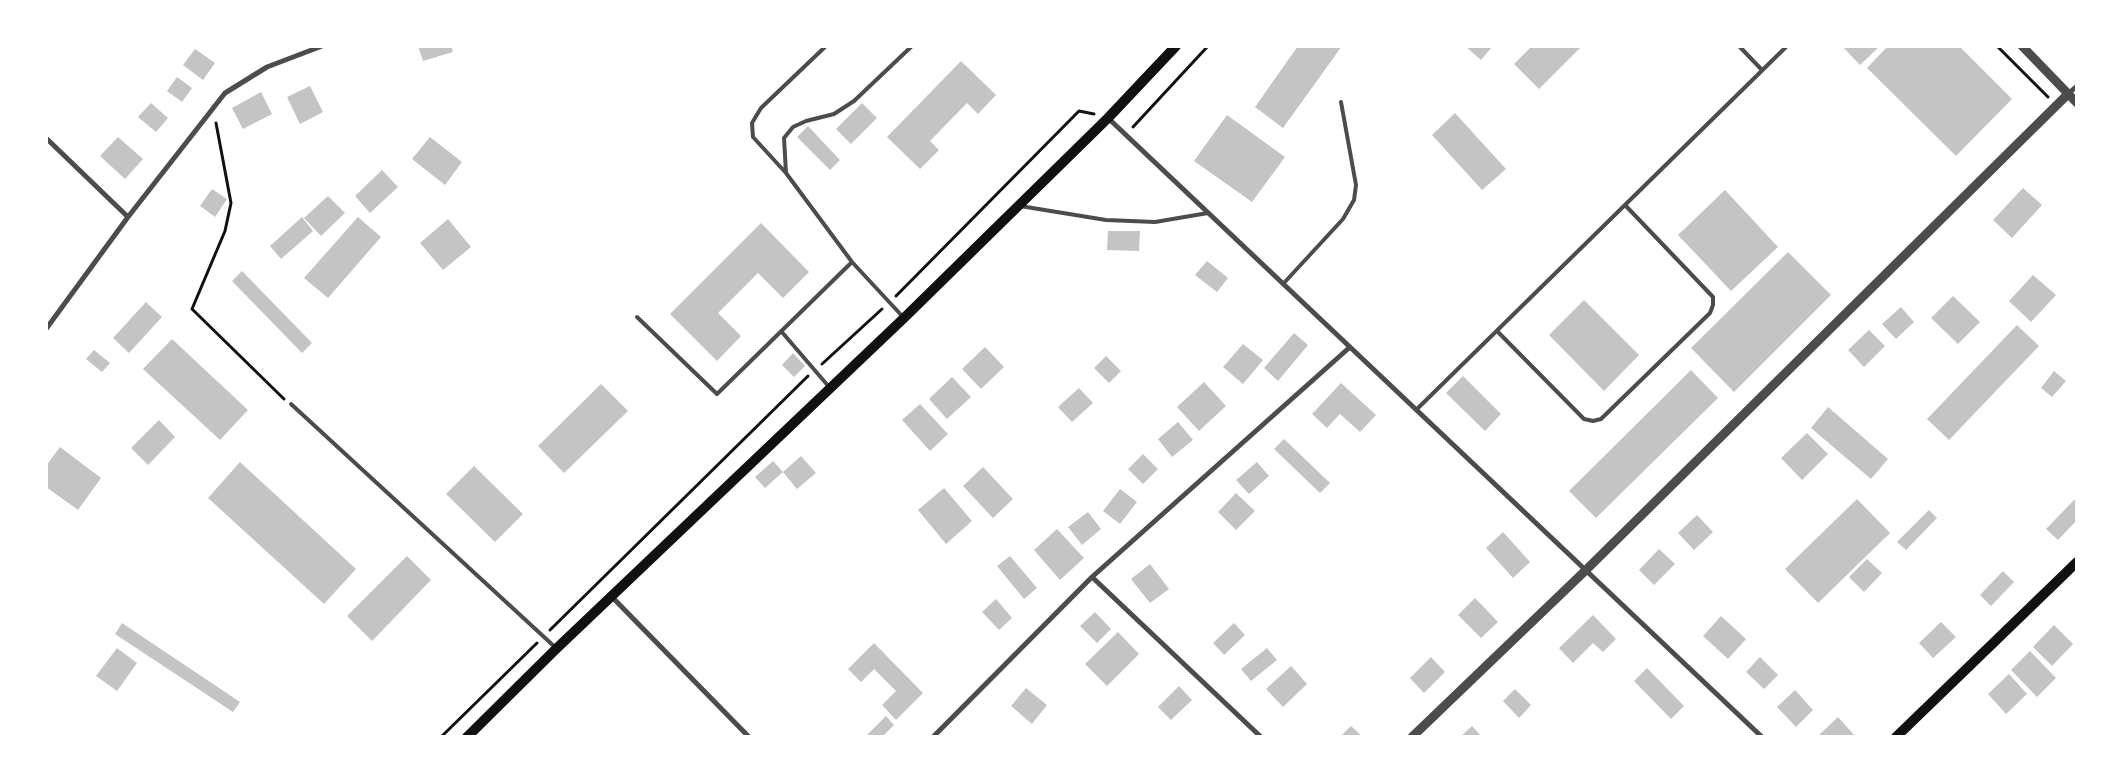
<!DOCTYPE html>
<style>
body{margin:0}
#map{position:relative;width:2123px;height:783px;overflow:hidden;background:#fff;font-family:"Fira Sans Condensed",sans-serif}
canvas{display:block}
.frame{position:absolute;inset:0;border:48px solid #fff;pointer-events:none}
</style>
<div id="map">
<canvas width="2123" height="783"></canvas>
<div class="frame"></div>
</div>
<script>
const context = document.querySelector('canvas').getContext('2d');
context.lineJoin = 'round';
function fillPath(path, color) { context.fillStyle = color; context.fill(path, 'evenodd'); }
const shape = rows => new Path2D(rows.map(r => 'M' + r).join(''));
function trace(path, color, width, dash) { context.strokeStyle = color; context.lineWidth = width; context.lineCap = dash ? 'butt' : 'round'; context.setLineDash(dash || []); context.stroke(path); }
const building = shape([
 [418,46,451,46,453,52,423,61],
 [1298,46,1342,46,1283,128,1255,107],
 [1465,46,1493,46,1481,60],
 [1532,46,1582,46,1539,89,1514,64],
 [1842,46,1880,46,1860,65],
 [1888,46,1959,46,2012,99,1956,156,1867,68],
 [195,49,215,63,203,80,183,65],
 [961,61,996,95,978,114,967,103,930,141,939,150,920,169,887,137],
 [177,77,192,88,182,102,167,91],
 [310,86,323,112,300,124,287,97],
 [261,92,272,114,243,129,232,108],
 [151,103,168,118,156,132,138,117],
 [862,103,877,118,851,144,836,129],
 [1455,113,1506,169,1482,190,1432,135],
 [1227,115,1285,157,1252,202,1194,161],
 [808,126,840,160,830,170,797,137],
 [118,137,143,159,125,179,100,156],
 [430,137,462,162,445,185,412,159],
 [382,170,398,187,370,213,355,196],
 [2023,188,2042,205,2012,238,1993,220],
 [212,189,227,199,215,217,200,206],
 [1725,190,1778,247,1731,291,1678,235],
 [328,196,345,213,321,236,304,218],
 [302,217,313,231,281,259,270,246],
 [358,217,381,237,328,298,304,278],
 [448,219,471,247,443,270,420,243],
 [761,223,809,272,783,298,758,273,718,313,741,336,717,361,670,314],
 [1108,231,1140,231,1139,251,1107,250],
 [1788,252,1831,295,1734,392,1691,348],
 [1207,261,1228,278,1217,292,1195,275],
 [242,271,312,343,302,353,232,281],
 [2033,275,2056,295,2031,322,2009,301],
 [1953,296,1980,322,1958,344,1931,318],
 [1584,300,1639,355,1604,391,1549,335],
 [146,302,162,317,129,353,113,338],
 [1901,307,1914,322,1896,339,1882,324],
 [2017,325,2039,346,1949,440,1927,419],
 [1869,330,1885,346,1864,367,1848,350],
 [1294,333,1308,345,1278,381,1264,368],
 [172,339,248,410,220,440,143,369],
 [1243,344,1263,360,1243,384,1223,367],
 [985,347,1004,367,981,389,962,369],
 [94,350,110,363,102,372,86,359],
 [793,353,805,366,794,377,782,365],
 [1106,356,1121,371,1109,383,1094,368],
 [1691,370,1718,398,1596,518,1569,491],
 [2054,371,2066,381,2052,397,2041,388],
 [1463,376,1501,414,1485,431,1446,393],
 [952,377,971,397,947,419,929,399],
 [1204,382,1226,406,1199,431,1177,407],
 [1341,383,1376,415,1360,432,1340,414,1327,428,1312,414],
 [601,384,628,411,564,473,538,446],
 [1079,388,1093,403,1072,422,1058,407],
 [920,404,948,434,930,451,902,420],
 [1828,407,1888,459,1871,479,1811,428],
 [159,420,175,437,148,465,131,448],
 [1178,422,1193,440,1172,457,1158,439],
 [1807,433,1828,454,1802,480,1781,458],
 [1284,439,1330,483,1320,493,1274,449],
 [60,447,101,478,78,510,46,487,46,466],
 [1143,454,1158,469,1143,484,1128,469],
 [801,456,816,473,797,489,783,472],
 [773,461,783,472,765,488,755,477],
 [240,462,356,569,324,604,208,498],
 [1257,462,1269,476,1249,494,1236,480],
 [474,466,523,514,495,542,446,494],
 [983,467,1013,499,993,518,963,486],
 [944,488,972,521,946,544,918,510],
 [1120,489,1137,502,1120,524,1103,511],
 [1236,493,1255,511,1236,530,1218,512],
 [2077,497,2077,520,2058,540,2046,529],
 [1857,499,1890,533,1818,603,1785,569],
 [1929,510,1937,518,1906,550,1897,542],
 [1088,512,1101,529,1082,545,1068,527],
 [1697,515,1713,532,1694,550,1678,533],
 [1057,529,1084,558,1060,580,1034,550],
 [1503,532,1530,562,1513,578,1486,548],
 [1659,549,1675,564,1654,585,1639,570],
 [407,556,431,580,372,641,347,616],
 [1010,556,1037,588,1024,599,997,566],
 [1867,559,1882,573,1864,592,1849,577],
 [1150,564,1169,589,1150,603,1131,579],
 [2003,571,2014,582,1991,606,1980,595],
 [1475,598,1498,622,1481,638,1458,615],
 [996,599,1012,618,999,630,982,612],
 [1095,612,1111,629,1097,643,1080,626],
 [1593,615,1616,639,1603,652,1593,643,1573,663,1559,648],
 [1721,616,1746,639,1728,659,1703,636],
 [1941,622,1956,637,1933,658,1919,643],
 [122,623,240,702,233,712,115,634],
 [1234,623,1245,635,1224,655,1213,643],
 [2054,625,2073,644,2052,666,2033,647],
 [1118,632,1139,654,1107,686,1085,664],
 [874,643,923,693,896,720,882,705,896,691,874,669,861,682,848,669],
 [117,648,137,663,117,691,96,676],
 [1267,648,1277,660,1251,681,1241,669],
 [2030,651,2056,678,2037,697,2011,670],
 [1431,657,1445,672,1424,693,1410,678],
 [1760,657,1778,675,1764,689,1746,672],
 [1291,666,1307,684,1283,707,1266,689],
 [1647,668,1684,706,1671,719,1634,681],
 [2009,674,2027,694,2006,714,1988,694],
 [1179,686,1192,700,1171,720,1158,707],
 [1026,688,1047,705,1032,724,1011,706],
 [1515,689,1531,705,1519,718,1503,701],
 [1795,690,1813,710,1796,727,1777,707],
 [886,716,894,725,882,737,865,737],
 [1838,717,1856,737,1817,737],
 [1351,726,1363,737,1340,737],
 [1472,726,1482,737,1460,737]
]);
const path = shape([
 [1997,46,2048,97],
 [216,123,231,203,225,231,192,309,284,399],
 [1133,127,1208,46],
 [896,296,1079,111,1094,114],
 [822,364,882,309],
 [550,630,808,376],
 [441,737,537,643]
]);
const service = shape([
 [826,46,761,108,752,123,753,137,786,173,852,262,904,318],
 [1739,46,1762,70],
 [786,173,784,138,793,127,806,121,834,114,854,101,912,46],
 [1020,206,1106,220,1155,222,1208,213],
 [1283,284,1343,219,1354,200,1356,185,1341,102],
 [637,317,717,394,852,262],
 [781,331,830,388],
 [1497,331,1584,419,1593,421,1601,419,1710,313,1713,305,1713,297,1625,205],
 [291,404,556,648],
 [1416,410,1787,46]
]);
const minor = shape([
 [2068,94,2077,86],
 [1108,118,1762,737],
 [46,138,128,217],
 [46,329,128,217,225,93,267,67,322,46],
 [1092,577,1261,737],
 [612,597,749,737],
 [933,737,1092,577,1350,347]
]);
const tertiary = shape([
 [2022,46,2077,103],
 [1412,737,1586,570,2068,94]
]);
const secondary = shape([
 [467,737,556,649,904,318,1108,118,1176,46],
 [1896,737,2077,562]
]);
fillPath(building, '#c4c4c4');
trace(path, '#111', 3);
trace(service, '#4c4c4c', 4);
trace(minor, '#4c4c4c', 5);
trace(tertiary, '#4c4c4c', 9);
trace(secondary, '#111', 10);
</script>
